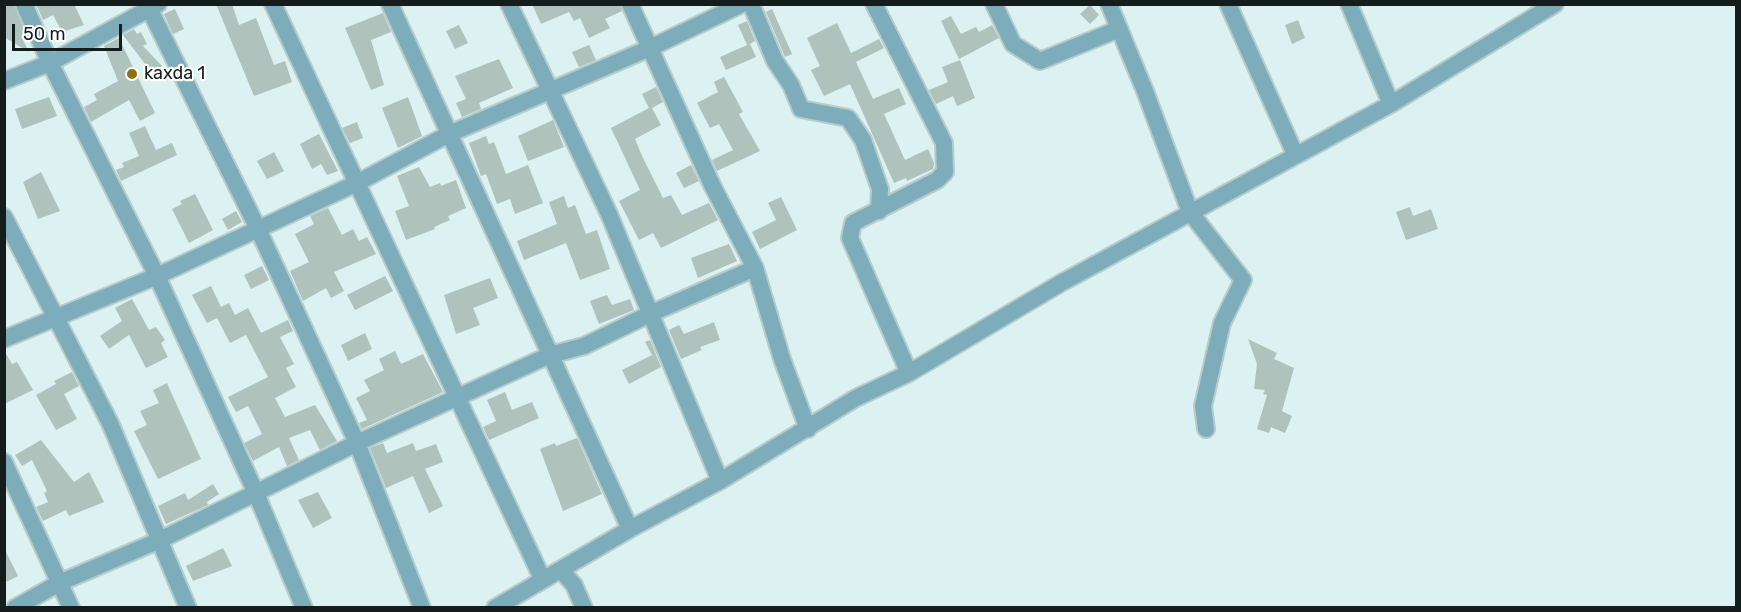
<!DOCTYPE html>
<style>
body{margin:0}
#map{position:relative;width:1741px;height:612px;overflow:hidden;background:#dcf1f1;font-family:Rubik,sans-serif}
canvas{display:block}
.frame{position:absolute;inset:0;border:6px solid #151c1c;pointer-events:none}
.scale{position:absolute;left:12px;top:24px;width:110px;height:27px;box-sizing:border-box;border:3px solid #151c1c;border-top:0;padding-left:8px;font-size:18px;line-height:21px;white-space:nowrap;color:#151c1c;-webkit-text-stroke:4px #fff;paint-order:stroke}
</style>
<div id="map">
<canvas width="1741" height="612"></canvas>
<div class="frame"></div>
<div class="scale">50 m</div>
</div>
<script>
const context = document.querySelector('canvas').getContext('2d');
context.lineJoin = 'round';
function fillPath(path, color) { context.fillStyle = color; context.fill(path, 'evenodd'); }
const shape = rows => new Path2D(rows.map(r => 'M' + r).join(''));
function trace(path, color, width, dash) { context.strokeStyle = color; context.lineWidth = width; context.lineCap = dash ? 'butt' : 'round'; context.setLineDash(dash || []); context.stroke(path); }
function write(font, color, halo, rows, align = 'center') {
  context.font = font + ' Rubik,sans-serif'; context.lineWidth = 4.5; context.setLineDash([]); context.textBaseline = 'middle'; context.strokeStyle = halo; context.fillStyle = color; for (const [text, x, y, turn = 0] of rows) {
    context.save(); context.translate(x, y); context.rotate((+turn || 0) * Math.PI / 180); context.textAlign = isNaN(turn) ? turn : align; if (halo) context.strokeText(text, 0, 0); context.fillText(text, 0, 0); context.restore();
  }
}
const building = shape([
 [4,4,14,4,26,34,21,36,29,52,4,37],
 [36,4,74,4,84,25,62,32,53,15,43,20],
 [216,4,232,4,239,25,256,18,274,65,285,61,292,82,254,96],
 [532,4,620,4,622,11,605,19,610,28,589,38,580,18,574,21,569,12,541,24],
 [1090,5,1099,15,1090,24,1080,14],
 [175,9,184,29,173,34,164,14],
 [772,9,792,54,785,57,766,12],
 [383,13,391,32,371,40,384,85,371,90,345,28],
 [951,16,961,34,976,27,979,32,992,25,999,38,959,59,941,21],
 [1298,20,1305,38,1292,44,1285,25],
 [747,21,755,41,750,44,756,57,726,70,720,57,747,45,738,25],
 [837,23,851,53,879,39,884,48,856,62,873,99,899,88,906,104,884,114,905,160,928,149,934,163,933,169,907,181,906,178,894,183,850,84,824,96,811,70,820,66,807,38],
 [459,25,468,43,455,49,446,31],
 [134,29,137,34,141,32,147,44,143,46,162,66,152,73,123,35],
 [119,38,155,113,140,121,129,100,91,122,84,107,97,100,94,94,118,81,104,46],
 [589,45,596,60,579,67,572,52],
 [499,59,513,88,479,103,481,109,462,117,456,103,466,99,455,76],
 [960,60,975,98,957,106,953,96,936,104,929,90,948,82,942,67],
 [724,77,743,112,739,114,760,151,717,171,712,160,733,150,719,124,710,128,697,103,718,92,714,82],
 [656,87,663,102,652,108,661,125,635,139,642,156,663,198,671,195,682,215,709,203,718,220,661,248,653,233,639,240,619,201,640,190,611,128,649,108,642,94],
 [49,97,57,116,22,129,15,109],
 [408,97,422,136,398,148,382,108],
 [553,120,564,147,528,161,518,136],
 [357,122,363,138,350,143,342,128],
 [145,126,156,150,172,143,177,155,121,181,116,170,124,167,122,163,139,156,129,133],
 [319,134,338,171,327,175,321,164,312,169,300,144],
 [486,136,489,144,494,142,506,174,528,165,543,203,515,214,510,199,497,204,486,174,481,176,469,143],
 [274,152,284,171,267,179,257,161],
 [691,165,699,181,684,188,676,173],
 [419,167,430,187,440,183,441,186,456,180,466,208,448,216,450,220,434,227,435,229,406,240,395,211,409,206,397,176],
 [41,172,60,211,38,219,23,182],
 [195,194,213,230,189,243,172,209,182,204,180,201],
 [564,196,568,208,575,205,586,234,597,230,610,269,580,280,566,243,524,260,517,241,557,224,549,202],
 [781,197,797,230,760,249,752,232,776,220,768,203],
 [1410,207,1413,216,1431,209,1438,229,1406,240,1396,212],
 [328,208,342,235,353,229,359,241,367,237,376,254,334,272,344,291,331,298,326,288,303,301,290,271,309,262,295,234,314,224,310,216],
 [236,211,242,222,228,230,222,219],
 [729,244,737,261,698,278,691,258],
 [262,266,269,280,251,289,244,275],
 [385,276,393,291,355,310,347,295],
 [490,278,498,298,473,308,480,325,456,334,444,295],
 [211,286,221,307,229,303,235,315,248,308,261,333,288,320,293,331,280,337,294,364,286,368,296,387,275,398,285,417,315,405,337,441,320,450,310,430,289,438,299,460,287,466,279,447,253,461,244,443,262,434,248,406,236,412,228,397,268,377,246,335,230,343,217,318,207,323,192,295],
 [607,295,612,305,630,299,634,310,599,324,590,301],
 [132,299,149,330,156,327,165,340,161,343,168,357,146,368,129,335,109,349,100,336,122,321,115,308],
 [714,322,720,340,700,347,702,350,681,359,669,330,679,325,684,334],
 [365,333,372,349,348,361,341,345],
 [1248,339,1277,353,1274,359,1294,368,1282,411,1292,416,1285,433,1271,427,1269,433,1257,429,1267,395,1263,394,1265,390,1254,389,1257,364],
 [650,340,661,367,629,384,622,370,652,355,645,342],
 [4,350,12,364,17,362,33,390,4,404],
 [395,351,401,364,423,354,443,392,362,429,359,423,367,420,356,398,370,391,364,380,384,370,379,359],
 [72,372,79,386,64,394,77,419,56,430,36,395,56,384,54,381],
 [167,383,201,459,158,479,134,431,147,425,140,411,159,403,153,390],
 [505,392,512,410,532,402,539,418,489,440,483,427,496,421,487,400],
 [577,438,602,494,563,511,540,449,555,443,556,446],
 [41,440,74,482,89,472,104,502,69,516,66,510,43,521,36,507,48,502,44,493,47,491,32,460,22,466,15,455],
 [383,443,387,453,413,443,416,451,436,444,443,462,425,469,443,506,429,513,413,476,386,488,370,448],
 [213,484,219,494,207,502,208,505,166,524,158,506,185,493,188,500],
 [318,492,332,518,313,528,298,500],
 [4,548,18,576,4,583],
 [223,548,232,566,193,581,186,566]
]);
const street = shape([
 [24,4,50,63,157,276,255,491,304,608],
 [147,4,258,229,357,443,422,608],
 [273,4,542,578],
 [390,4,630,529],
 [509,4,609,214,720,481],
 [630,4,712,185,755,268,782,359,808,429],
 [751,4,775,61,791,85,801,109,848,118,863,140,880,189,879,211],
 [874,4,944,143,945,172,937,180,853,223,850,238,909,373],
 [994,4,1013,44,1040,61,1119,29],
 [1109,4,1145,91,1190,212,1243,280,1222,323,1203,406,1206,429],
 [1228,4,1295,154],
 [1349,4,1391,104],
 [4,81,50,63,158,4],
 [4,217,110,423,188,608],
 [4,339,157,276,357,183,449,134,650,48,742,4],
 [4,462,71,608],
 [561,570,574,585,584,608],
 [15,608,59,583,160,540,357,443,550,355,584,346,652,313,755,268],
 [495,608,630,529,720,481,856,398,909,373,1061,283,1391,104,1555,4]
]);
const markers = [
 [132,74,6,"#897214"]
];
const poiNames = [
 ["kaxda 1",144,74]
];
fillPath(building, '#afc2bc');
trace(street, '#b8cbcb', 20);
trace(street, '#7dadba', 16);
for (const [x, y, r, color] of markers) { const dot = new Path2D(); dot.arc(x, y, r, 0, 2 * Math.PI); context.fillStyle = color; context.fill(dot); trace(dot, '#fff', 2); }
write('18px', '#151c1c', '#fff', poiNames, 'left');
</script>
